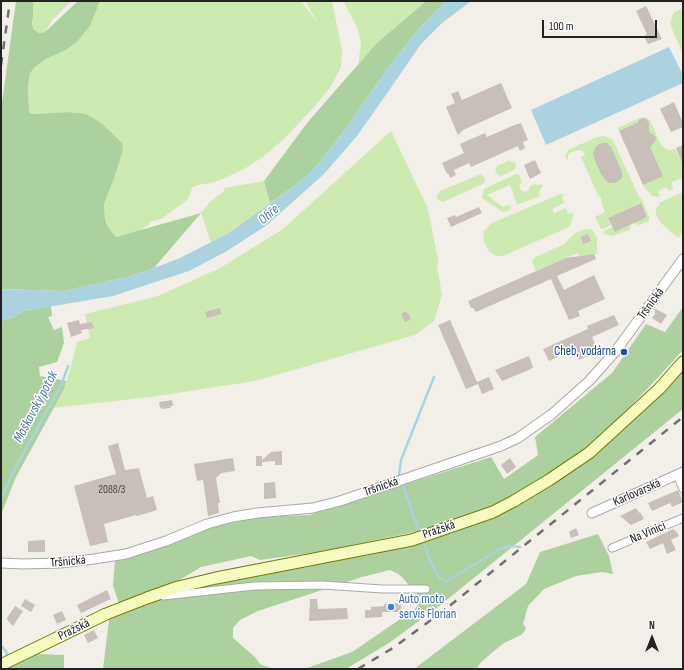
<!DOCTYPE html>
<meta charset="utf-8">
<style>
body{margin:0}
#map{position:relative;width:684px;height:670px;overflow:hidden;background:#f2efe9;font-family:"Sofia Sans Condensed",sans-serif}
canvas{display:block}
.frame{position:absolute;inset:0;border:2px solid #222;pointer-events:none}
.north{position:absolute;left:632px;top:618px;width:40px;height:40px;-webkit-text-stroke:3px #fff;paint-order:stroke;rotate:0deg;font-size:11px;font-weight:700;line-height:16px;text-align:center;color:#222}
.north::after{content:'';display:block;margin:auto;width:14px;height:18px;background:#222;clip-path:polygon(50% 0,100% 100%,50% 72%,0 100%)}
.scale{position:absolute;left:542px;top:20px;width:115px;height:18px;box-sizing:border-box;border:2px solid #222;border-top:0;padding-left:5px;font-size:12px;line-height:14px;white-space:nowrap;color:#222;-webkit-text-stroke:3px #fff;paint-order:stroke}
</style>
<div id="map">
<canvas width="684" height="670"></canvas>
<div class="frame"></div>
<div class="north">N</div>
<div class="scale">100 m</div>
</div>
<script>
const context = document.querySelector('canvas').getContext('2d');
context.lineJoin = 'round';
function fillPath(path, color) { context.fillStyle = color; context.fill(path, 'evenodd'); }
const shape = rows => new Path2D(rows.map(r => 'M' + r).join(''));
function trace(path, color, width, dash) { context.strokeStyle = color; context.lineWidth = width; context.lineCap = dash ? 'butt' : 'round'; context.setLineDash(dash || []); context.stroke(path); }
function write(font, color, halo, rows, align = 'center') {
  context.font = font + ' "Sofia Sans Condensed",sans-serif'; context.lineWidth = 3; context.setLineDash([]); context.textBaseline = 'middle'; context.strokeStyle = halo; context.fillStyle = color; for (const [text, x, y, turn = 0] of rows) {
    context.save(); context.translate(x, y); context.rotate((+turn || 0) * Math.PI / 180); context.textAlign = isNaN(turn) ? turn : align; if (halo) context.strokeText(text, 0, 0); context.fillText(text, 0, 0); context.restore();
  }
}
const grass = shape([
 [33,1,72,1,53,19,45,32,39,33,33,29,32,22,33,17],
 [100,1,301,1,318,23,305,1,332,1,342,50,341,67,330,88,314,107,285,138,263,157,244,169,225,178,211,183,197,185,192,188,188,199,163,218,155,221,150,221,150,223,148,226,134,233,116,237,108,227,105,218,104,204,115,176,123,150,76,112,35,114,30,113,29,110,28,86,30,73,35,67,46,59,66,50,77,42,90,26],
 [343,1,426,1,376,44,358,66,361,43,357,27],
 [683,8,683,55,670,24,672,16,674,12],
 [642,117,647,118,650,120,659,141,663,147,669,150,675,149,681,160,683,159,683,180,682,178,672,182,673,189,669,191,666,187,658,191,660,195,657,197,652,196,644,187,629,127,619,131,618,129,619,127],
 [391,131,428,209,438,259,437,266,442,295,434,321,415,335,255,381,151,397,53,408,64,389,70,370,77,342,90,338,85,314,158,296,220,268,283,229],
 [604,136,613,140,640,199,641,198,649,216,649,221,639,225,633,223,647,217,640,203,608,218,611,225,603,229,601,229,595,217,605,212,601,201,602,200,600,196,598,196,581,157,585,155,584,152,581,150,578,150,570,153,568,155,568,159,567,160,566,157,566,154,568,150,597,137],
 [508,161,515,162,516,166,515,169,502,176,498,175,495,171,497,166],
 [481,174,485,178,486,180,483,184,443,202,440,201,437,199,437,195,440,191],
 [516,174,519,175,522,182,519,186,521,190,525,192,529,190,530,186,535,184,539,185,543,184,539,193,540,196,517,205,510,185,487,195,503,207,509,205,511,206,510,210,504,212,501,211,482,198,484,189],
 [264,181,270,203,227,234,211,243,201,213,211,201,224,191,225,188],
 [683,192,683,231,678,238,661,223,656,215,656,209,661,202],
 [560,194,565,195,562,197,564,203,552,209,554,213,566,208,568,214,573,212,572,221,569,227,503,256,496,256,489,251,485,244,483,235,484,231,492,223],
 [630,225,630,228,629,230,612,236,606,235,603,233,604,231,613,227,615,232],
 [586,229,592,230,597,237,597,254,579,256,578,253,536,271,532,262,534,258,564,244,575,233]
]);
const forest = shape([
 [16,1,33,1,33,17,32,22,33,29,39,33,45,32,78,1,100,1,90,26,77,42,66,50,46,59,35,67,30,73,28,86,29,110,30,113,33,114,70,112,86,114,101,123,122,143,123,150,115,176,104,204,105,219,108,227,116,237,201,213,154,268,131,276,64,291,1,289,1,110],
 [426,1,446,1,419,29,390,65,343,132,314,169,300,182,270,203,264,181,307,123,376,44],
 [51,306,52,316,48,317,54,330,62,327,64,343,57,362,39,367,40,376,66,381,64,389,15,479,1,515,1,321,14,317,24,311],
 [683,307,683,350,653,383,623,414,585,449,546,475,511,496,490,507,432,527,410,533,318,552,260,560,251,556,201,567,176,582,119,603,113,586,115,561,223,524,256,517,309,515,491,457,504,479,538,455,535,437,612,373,646,324,665,332],
 [683,367,683,409,438,607,389,643,346,669,295,669,307,668,352,652,415,609,421,600,403,578,398,574,390,570,362,577,258,611,240,620,233,628,233,638,255,657,260,664,273,669,103,669,109,620,149,603,180,593,217,584,413,544,495,517,517,506,552,485,592,458,631,423],
 [598,534,609,556,613,574,602,572,576,576,544,589,528,606,523,624,526,628,524,632,521,635,504,643,494,651,480,663,477,669,414,669,526,584,540,552],
 [37,654,64,655,64,669,6,669]
]);
const water = shape([
 [446,1,471,1,441,24,421,44,388,92,357,136,324,174,267,225,227,251,189,271,113,296,24,311,14,317,1,321,1,289,64,291,131,276,154,268,180,258,227,234,300,182,314,169,343,132,390,65,419,29],
 [669,47,683,75,683,83,546,145,531,110]
]);
const stream = shape([
 [399,475,401,460,434,377],
 [403,486,419,531],
 [1,500,15,468,61,386,68,366],
 [425,546,430,560,440,579],
 [445,582,500,549,510,546,520,547],
 [1,646,6,651,7,657]
]);
const building = shape([
 [646,6,662,39,648,44,644,36,647,34,636,11],
 [501,83,512,108,463,130,458,135,446,107,455,103,451,94,458,91,462,100],
 [674,102,683,123,683,127,671,132,660,109],
 [645,118,649,123,649,132,656,137,655,142,650,147,663,176,643,185,619,131,637,123,640,119],
 [521,123,528,140,523,142,525,148,520,151,518,146,471,167,469,163,454,170,456,175,450,178,448,173,447,174,442,163,464,153,460,144,485,133,487,137,512,126],
 [604,143,607,143,611,147,622,172,622,178,615,183,610,183,606,181,601,174,595,161,593,153,595,148,599,144],
 [683,145,683,165,676,148],
 [535,160,541,173,530,179,524,165],
 [641,203,647,217,615,232,608,218],
 [479,207,482,213,451,227,447,218,455,215,456,217],
 [588,234,591,241,583,244,581,237],
 [594,254,596,259,557,276,564,290,594,275,605,299,578,311,580,316,569,320,551,279,476,312,473,308,471,308,468,301,566,258],
 [220,308,221,314,207,318,205,312],
 [654,308,667,315,661,324,652,318,655,314],
 [405,312,408,313,411,319,405,322,402,316,402,313],
 [614,315,619,325,592,337,598,351,579,360,574,349,549,361,543,349,588,329,587,326],
 [79,320,80,324,92,322,94,328,81,330,82,333,71,337,67,323],
 [450,320,477,382,489,377,494,389,482,394,478,384,466,389,438,325],
 [529,356,533,367,531,369,502,381,495,370],
 [172,400,173,406,170,406,171,408,162,409,161,407,160,408,159,402],
 [118,443,125,470,139,468,147,498,153,496,157,510,144,514,137,516,136,515,104,524,108,542,90,546,74,486,116,474,108,446],
 [282,451,282,465,275,465,275,461,262,462,262,466,256,466,256,456,262,456,262,460,271,452],
 [233,458,235,471,221,473,216,478,220,503,218,503,219,513,208,516,203,480,197,481,194,464],
 [510,458,516,467,507,474,501,465],
 [275,482,276,498,264,499,264,483],
 [678,490,683,502,672,507,670,503,652,511,648,503],
 [636,508,639,513,640,512,644,519,631,525,620,516],
 [576,528,579,535,571,538,569,532],
 [673,529,675,531,676,531,679,536,671,540,676,550,667,554,663,543,650,549,646,542],
 [45,540,45,552,28,552,28,541],
 [107,590,111,599,81,613,77,605],
 [25,599,35,605,31,612,21,606],
 [310,599,317,599,318,609,347,608,348,619,309,621],
 [401,603,401,612,382,612,382,617,365,618,365,610,371,610,371,607,384,606,384,604],
 [15,606,23,611,13,626,8,621,7,618],
 [62,611,66,620,57,624,53,615],
 [94,630,98,638,88,643,84,635]
]);
const minor = shape([
 [677,475,683,489],
 [612,548,683,518],
 [163,596,254,586,323,585,382,589,426,589]
]);
const tertiary = shape([
 [592,513,683,472],
 [1,563,23,564,60,563,94,559,126,554,166,541,207,524,233,517,257,513,313,508,340,501,501,446,518,438,552,414,589,381,615,352,683,259]
]);
const secondary = shape([
 [1,665,106,614,147,598,178,587,216,578,412,540,493,512,514,501,549,480,589,453,659,389,683,362]
]);
const rail = shape([
 [1,65,10,1],
 [358,669,393,648,442,612,683,417]
]);
const markers = [
 [624,352,4,"#1a4fb4"],
 [391,607,4,"#3f7fe0"]
];
const numberNames = [
 ["2088/3",112,490]
];
const streetNames = [
 ["Tršnická",651,304,-54],
 ["Tršnická",381,487,-19],
 ["Karlovarská",637,493,-24],
 ["Pražská",439,530,-19],
 ["Na Vinici",648,533,-23],
 ["Tršnická",68,562,-5],
 ["Pražská",74,630,-26]
];
const transitNames = [
 ["Cheb, vodárna",616,352]
];
const shopNames = [
 ["Auto moto",399,600],
 ["servis Florian",399,615]
];
const waterNames = [
 ["Ohře",269,215,-41],
 ["Maškovský potok",36,407,-62]
];
fillPath(grass, '#cdebb0');
fillPath(forest, '#add19e');
fillPath(water, '#aad3df');
trace(stream, '#aad3df', 2.5);
fillPath(building, '#c7bfb8');
trace(minor, '#a9a9a9', 9);
trace(tertiary, '#a9a9a9', 11);
trace(secondary, '#707d05', 13);
trace(minor, '#fff', 7);
trace(tertiary, '#fff', 9);
trace(secondary, '#f7fabf', 11);
trace(rail, '#707070', 2.5, [8, 8]);
for (const [x, y, r, color] of markers) { const dot = new Path2D(); dot.arc(x, y, r, 0, 2 * Math.PI); context.fillStyle = color; context.fill(dot); trace(dot, '#fff', 1.5); }
write('11px', '#4b4948', null, numberNames);
write('13px', '#222', '#fff', streetNames);
write('13px', '#164399', '#fff', transitNames, 'right');
write('13px', '#366cbe', '#fff', shopNames, 'left');
write('italic 14px', '#4a7aab', '#fff', waterNames);
</script>
